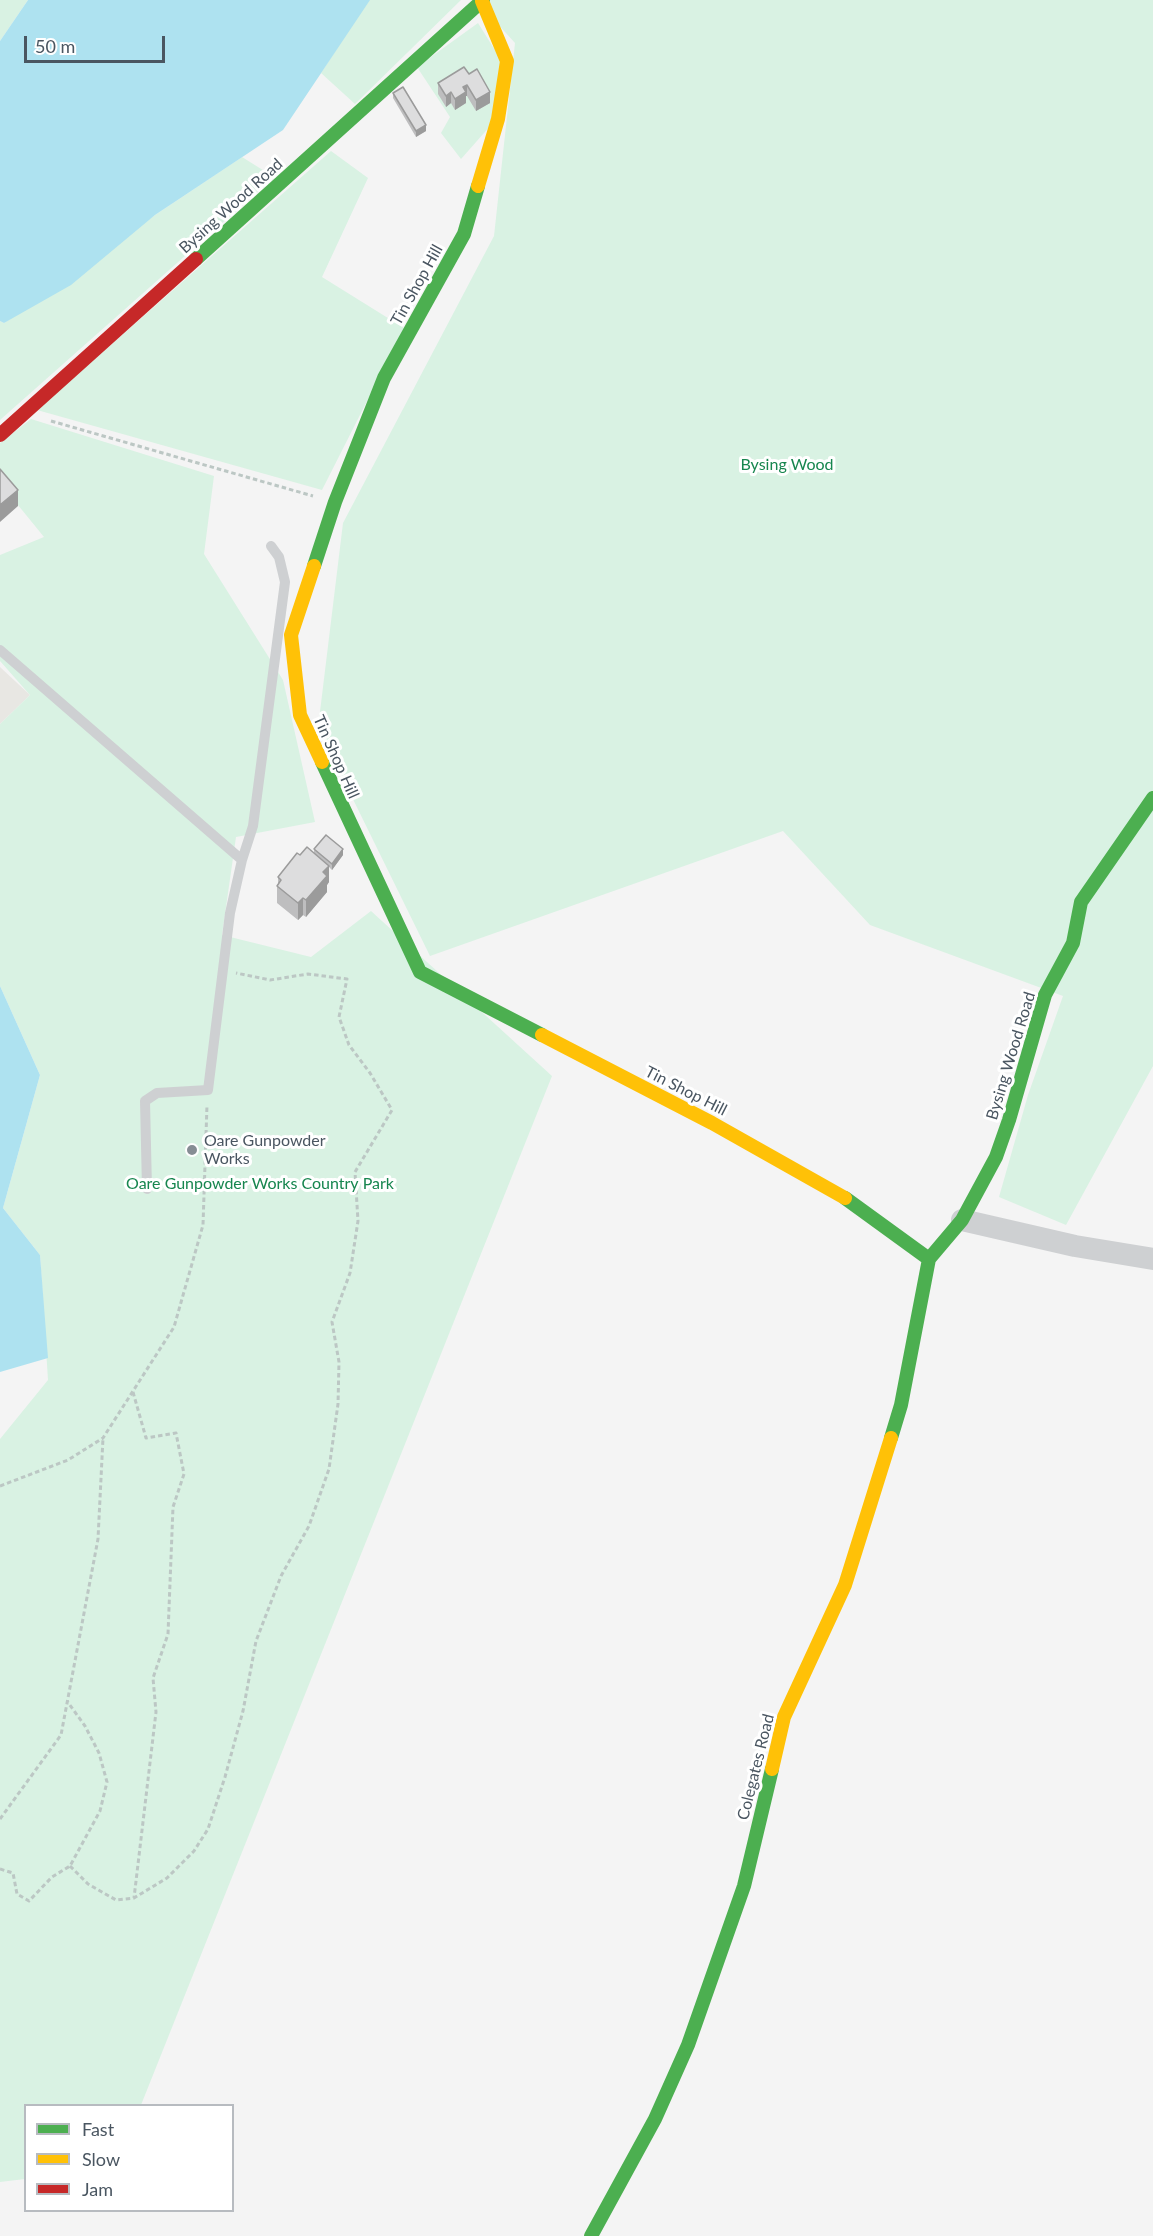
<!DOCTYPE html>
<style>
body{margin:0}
#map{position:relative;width:1153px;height:2236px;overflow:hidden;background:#f4f4f4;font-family:Lato,sans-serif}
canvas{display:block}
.legend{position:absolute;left:24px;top:2104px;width:210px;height:108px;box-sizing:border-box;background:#fff;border:2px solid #b7bbc0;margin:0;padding:8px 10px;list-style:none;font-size:18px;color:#4a5661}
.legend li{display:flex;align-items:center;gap:12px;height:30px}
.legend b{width:30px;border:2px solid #b7bbc0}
.scale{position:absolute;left:24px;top:36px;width:141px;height:27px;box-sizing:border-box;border:3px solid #4a5661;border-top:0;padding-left:8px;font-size:18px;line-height:21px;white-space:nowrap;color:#4a5661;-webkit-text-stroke:4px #fff;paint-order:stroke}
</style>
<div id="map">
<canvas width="1153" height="2236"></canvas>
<ul class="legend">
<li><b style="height:8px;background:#4caf50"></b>Fast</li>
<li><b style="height:8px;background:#ffc107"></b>Slow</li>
<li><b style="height:8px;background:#c62828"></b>Jam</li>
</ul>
<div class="scale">50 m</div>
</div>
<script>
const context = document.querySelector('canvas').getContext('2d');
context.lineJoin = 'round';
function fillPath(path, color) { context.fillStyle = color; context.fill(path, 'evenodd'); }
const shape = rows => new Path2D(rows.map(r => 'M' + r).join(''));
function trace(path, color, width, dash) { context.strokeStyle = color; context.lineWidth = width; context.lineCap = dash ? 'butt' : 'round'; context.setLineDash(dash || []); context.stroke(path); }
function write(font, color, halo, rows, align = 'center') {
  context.font = font + ' Lato,sans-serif'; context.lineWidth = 6; context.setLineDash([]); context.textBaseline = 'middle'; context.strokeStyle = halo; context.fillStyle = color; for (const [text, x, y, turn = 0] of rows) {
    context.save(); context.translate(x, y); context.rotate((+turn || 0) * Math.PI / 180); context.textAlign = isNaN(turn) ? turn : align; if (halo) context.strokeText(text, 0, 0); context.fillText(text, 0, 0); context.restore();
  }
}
const commercial = shape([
 [0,667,30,695,0,724]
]);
const green = shape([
 [0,0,28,0,0,41],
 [368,0,461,0,355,104,321,73],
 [476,0,1153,0,1153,1066,1066,1225,999,1197,1028,1095,1063,996,870,925,783,831,430,956,318,728,343,523,494,236,515,43],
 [478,23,503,63,492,124,461,159,441,133,450,117,417,67],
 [331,151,368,178,322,277,404,328,322,490,37,410],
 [242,157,274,177,0,420,0,321,4,323,155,215],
 [31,419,214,476,204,554,283,680,315,822,236,837,222,935,311,957,371,911,552,1076,141,2105,26,2106,25,2179,0,2182,0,1439,48,1380,40,1255,3,1208,40,1075,0,986,0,724,30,695,0,661,0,555,44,537,0,483,0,443]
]);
const water = shape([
 [28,0,370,0,283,130,155,215,71,285,4,323,0,321,0,41],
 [0,986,40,1075,3,1208,40,1255,48,1358,0,1372]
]);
const path = shape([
 [51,421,313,496],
 [133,1392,146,1438,176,1433,184,1474,173,1507,168,1634,153,1678,156,1712,134,1898],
 [0,1486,68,1460,103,1438,174,1327,203,1225,207,1105],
 [0,1819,61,1735,98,1539,103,1438],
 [70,1866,88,1884,116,1900,134,1898,167,1878,194,1851,208,1829,225,1777,243,1711,256,1641,281,1576,309,1526,329,1469,338,1404,339,1362,332,1322,350,1273,358,1221,355,1172,392,1110,370,1073,349,1045,339,1017,347,979,308,974,270,980,236,973],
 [0,1869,13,1873,17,1894,29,1901,52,1877,70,1866,100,1811,107,1782,99,1753,85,1726,67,1701]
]);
const lane = shape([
 [0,650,242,860,230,913,208,1090,157,1093,145,1101,147,1189],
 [242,860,253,826,285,582,279,557,271,546]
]);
const street = shape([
 [962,1220,1075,1246,1153,1259]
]);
const fast = shape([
 [196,259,483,0],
 [314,566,335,502,384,378,464,234,478,186],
 [322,762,420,972,542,1035],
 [845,1198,929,1259],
 [929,1259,962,1220,996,1157,1009,1120,1045,995,1073,943,1081,902,1153,798],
 [891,1438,901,1405,929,1259],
 [591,2236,655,2119,688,2045,744,1886,772,1769]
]);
const slow = shape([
 [478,186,498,119,507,61,482,1],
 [314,566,291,635,300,715,322,762],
 [542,1035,712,1123,845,1198],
 [772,1769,784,1717,845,1585,891,1438]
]);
const jam = shape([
 [0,435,196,259]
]);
const wall = shape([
 [469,74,490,103,476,111,467,96,466,96,466,103,455,110,451,103,446,107,438,94,438,83],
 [393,93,426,131,416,137,393,98],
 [314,849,343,855,332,870,329,867,329,882,327,885,327,892,306,917,303,915,298,920,277,903,277,886,278,884,278,877,314,854]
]);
const shadedWall = shape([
 [467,85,467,96,466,96,466,103,455,110,455,99,463,87],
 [451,92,451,103,446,107,446,96],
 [490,92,490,103,476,111,476,100],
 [426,125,426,131,416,137,416,131],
 [18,490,18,506,0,522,0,505],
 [343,849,343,855,332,870,332,864],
 [329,866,329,882,327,885,327,892,306,917,306,900,323,872],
 [303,898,303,915,298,920,298,903]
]);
const building = shape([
 [464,67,469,74,477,69,490,92,476,100,467,85,463,87,466,92,455,99,451,92,446,96,438,83,464,67],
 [403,87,426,125,416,131,393,93,403,87],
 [0,469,18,490,0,505,0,469],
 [326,835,343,849,332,864,314,849,326,835],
 [307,847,329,866,323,872,327,876,306,900,303,898,298,903,277,886,281,880,278,877,297,853,300,855,307,847]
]);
const markers = [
 [192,1150,6,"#868d94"]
];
const streetNames = [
 ["Bysing Wood Road",231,206,-42],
 ["Tin Shop Hill",417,285,-61],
 ["Tin Shop Hill",336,757,66],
 ["Bysing Wood Road",1011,1056,-73],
 ["Tin Shop Hill",686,1091,27],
 ["Colegates Road",756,1767,-76]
];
const parkNames = [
 ["Bysing Wood",787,465],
 ["Oare Gunpowder Works Country Park",260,1184]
];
const poiNames = [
 ["Oare Gunpowder",204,1141],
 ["Works",204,1159]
];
fillPath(commercial, '#e8e7e3');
fillPath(green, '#d9f2e3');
fillPath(water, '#aee2f0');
trace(path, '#bcc7c4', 3, [4.5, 3]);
trace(lane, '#ced0d2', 10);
trace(street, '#ced0d2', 22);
trace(fast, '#4caf50', 14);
trace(slow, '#ffc107', 14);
trace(jam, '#c62828', 14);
fillPath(wall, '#bebebf');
fillPath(shadedWall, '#9b9b9b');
fillPath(building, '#ddddde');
trace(building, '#9b9b9b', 1.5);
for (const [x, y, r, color] of markers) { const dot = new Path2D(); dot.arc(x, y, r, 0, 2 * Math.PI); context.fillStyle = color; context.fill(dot); trace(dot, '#fff', 2); }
write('16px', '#4a5661', '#fff', streetNames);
write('16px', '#17864f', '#fff', parkNames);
write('16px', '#4a5661', '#fff', poiNames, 'left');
</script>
